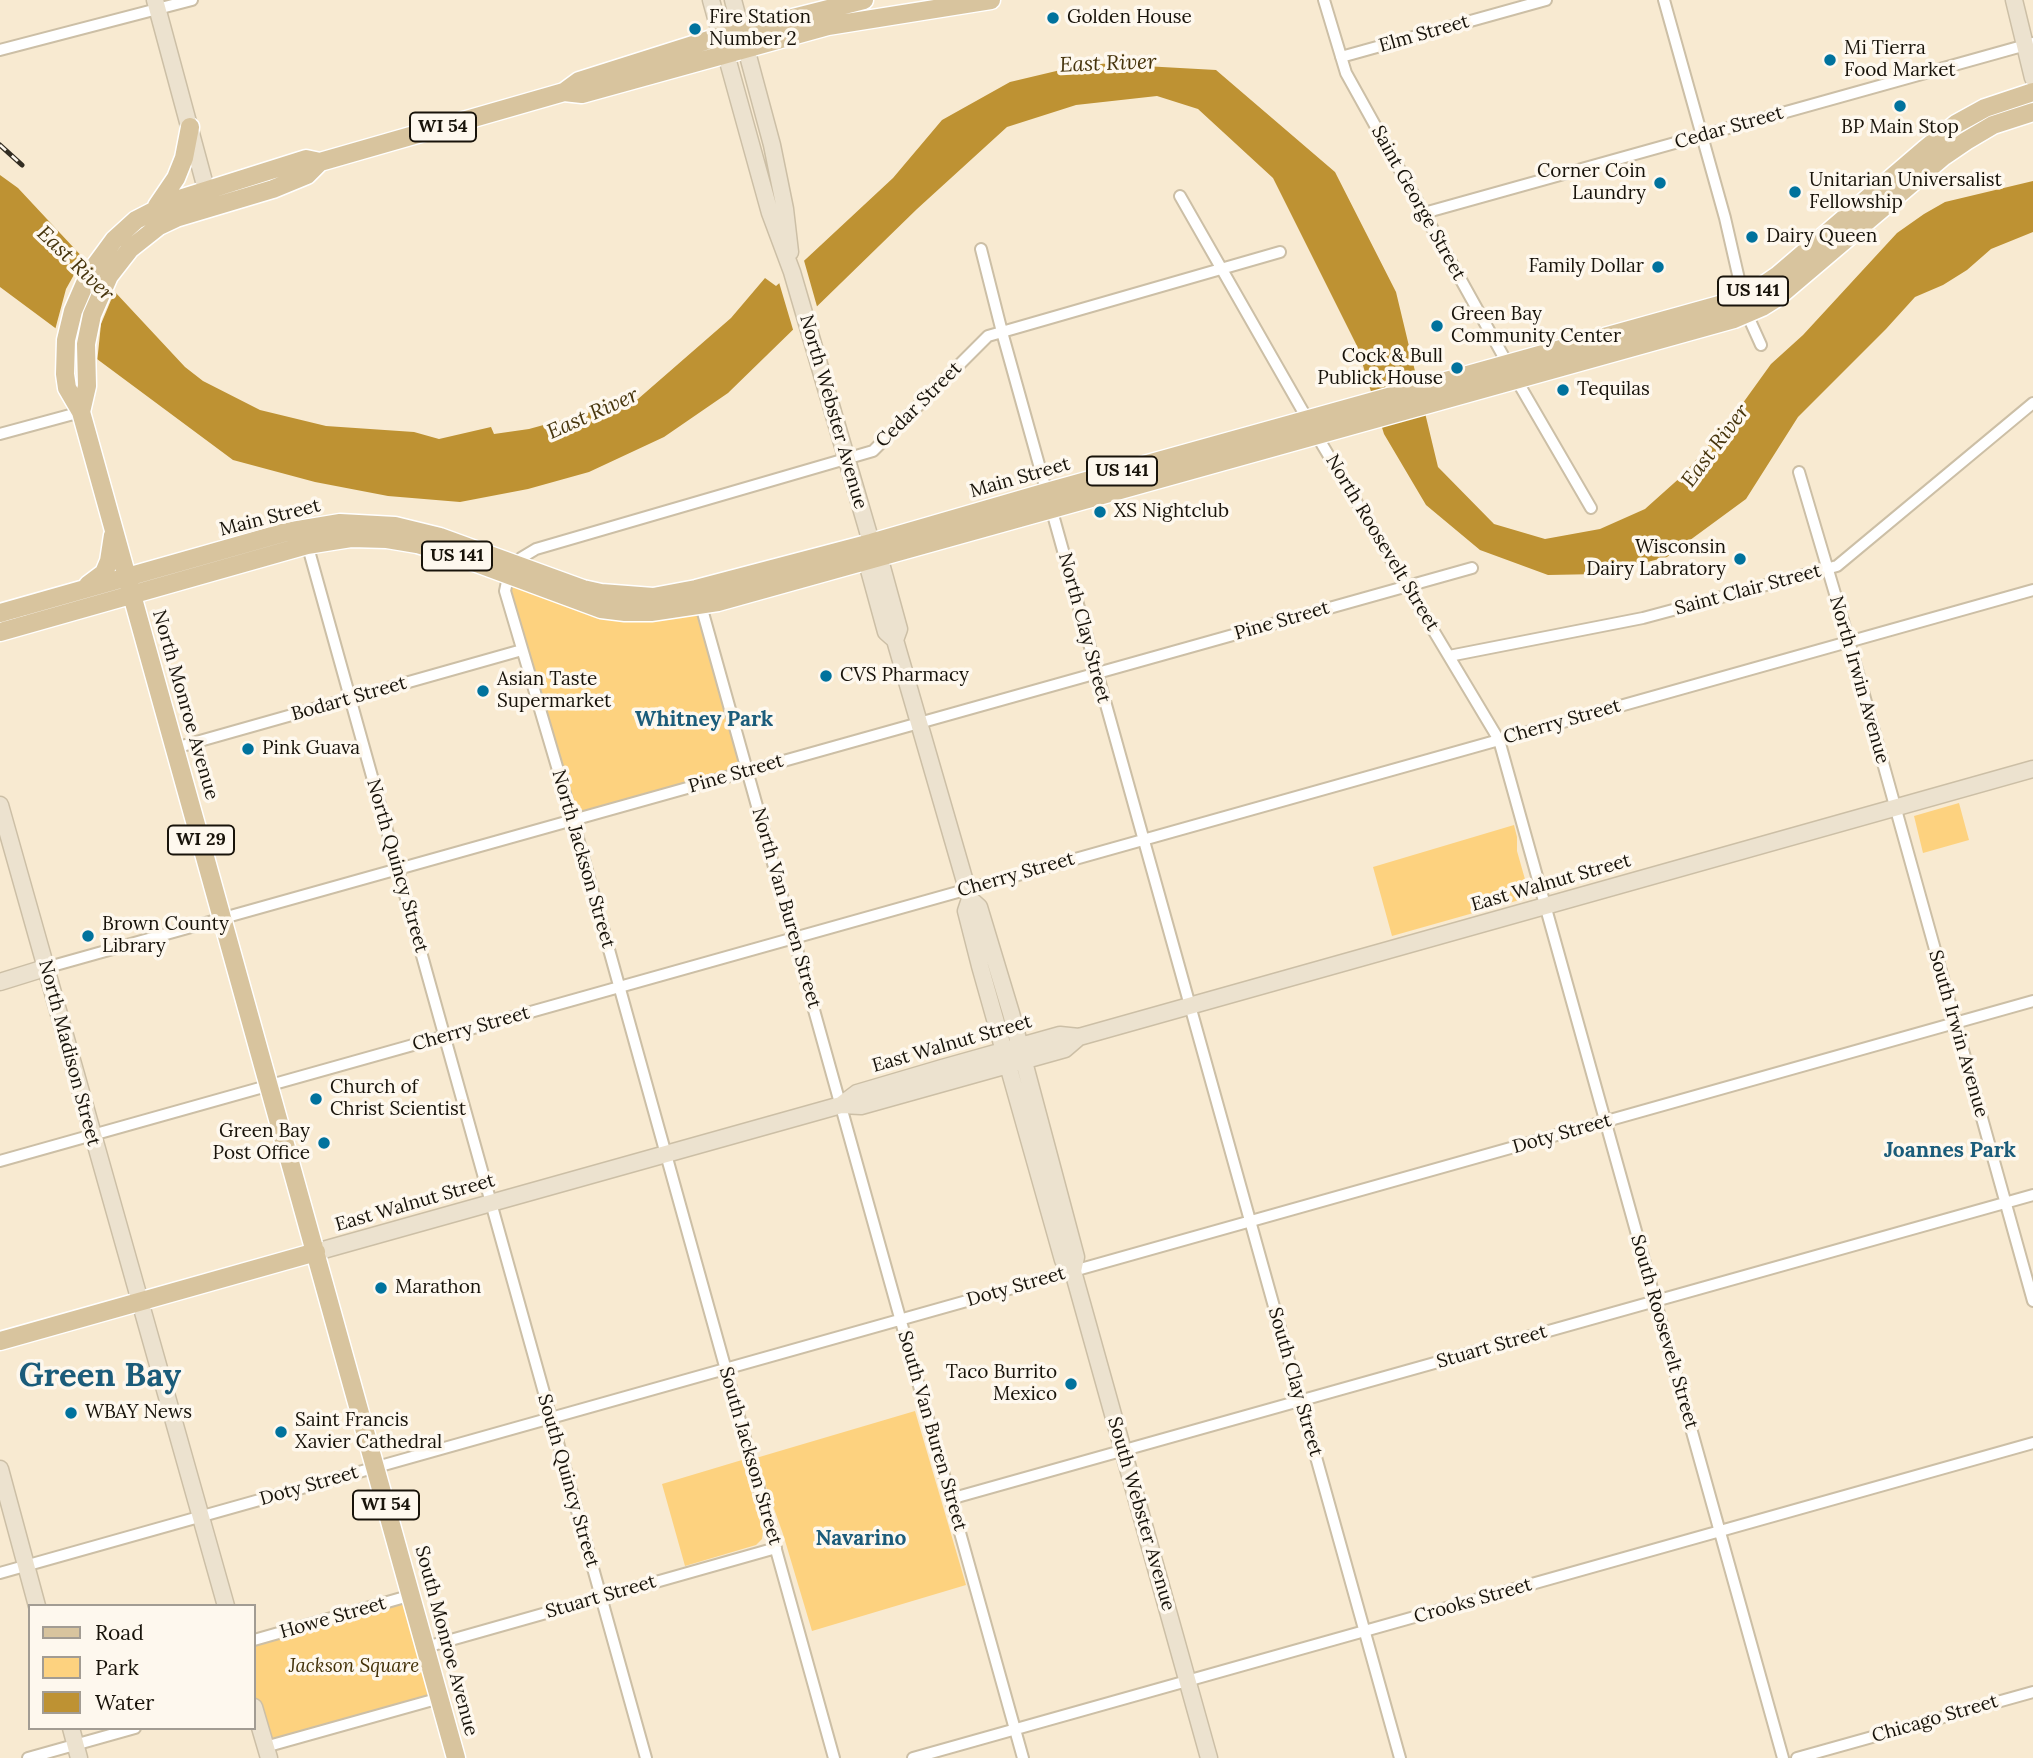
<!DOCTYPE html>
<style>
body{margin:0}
#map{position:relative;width:2033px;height:1758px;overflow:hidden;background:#f8ead1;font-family:Lora,serif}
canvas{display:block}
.legend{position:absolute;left:28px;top:1604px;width:228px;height:126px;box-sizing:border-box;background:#fef8ee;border:2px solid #a29c93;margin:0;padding:9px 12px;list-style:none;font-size:21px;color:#18130a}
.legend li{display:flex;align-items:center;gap:14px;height:35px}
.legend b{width:35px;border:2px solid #a29c93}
</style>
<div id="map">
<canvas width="2033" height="1758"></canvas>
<ul class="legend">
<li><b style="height:9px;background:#d8c49e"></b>Road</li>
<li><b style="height:19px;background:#fdd27f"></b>Park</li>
<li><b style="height:19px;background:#be9233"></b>Water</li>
</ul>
</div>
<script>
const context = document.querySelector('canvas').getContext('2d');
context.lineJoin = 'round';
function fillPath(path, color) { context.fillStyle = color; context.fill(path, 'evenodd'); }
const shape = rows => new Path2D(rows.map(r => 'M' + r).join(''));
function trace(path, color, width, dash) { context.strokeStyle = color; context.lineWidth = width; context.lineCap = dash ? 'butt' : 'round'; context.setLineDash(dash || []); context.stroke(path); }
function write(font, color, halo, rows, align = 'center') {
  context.font = font + ' Lora,serif'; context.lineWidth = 7; context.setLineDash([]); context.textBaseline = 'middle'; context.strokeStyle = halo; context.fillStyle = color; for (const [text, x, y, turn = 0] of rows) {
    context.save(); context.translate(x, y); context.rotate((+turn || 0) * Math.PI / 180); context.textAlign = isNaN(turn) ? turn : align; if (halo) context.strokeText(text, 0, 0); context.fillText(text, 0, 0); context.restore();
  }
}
const green = shape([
 [508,577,581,592,700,600,747,771,573,820,505,591],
 [1959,803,1969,840,1923,853,1914,816],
 [1514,825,1517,837,1517,851,1530,897,1392,936,1373,867],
 [915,1411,966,1585,812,1631,783,1534,756,1458],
 [742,1460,763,1532,762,1539,756,1545,685,1566,662,1484],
 [412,1595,440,1698,265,1747,254,1707,254,1640]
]);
const water = shape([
 [1090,63,1216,70,1335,172,1396,292,1438,467,1494,524,1545,539,1600,529,1645,509,1683,475,1735,414,1771,364,1803,335,1897,233,1924,214,1945,202,2033,181,2033,232,1991,249,1967,270,1943,285,1915,297,1886,329,1798,417,1746,499,1667,557,1600,574,1548,575,1480,550,1426,505,1384,434,1357,346,1273,178,1198,109,1157,96,1076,105,1007,127,917,209,728,393,664,437,589,472,528,489,460,502,388,496,315,482,233,460,0,287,0,175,18,188,185,367,203,381,260,410,326,426,414,432,439,439,491,427,494,434,529,429,638,399,731,318,765,278,776,286,792,272,893,178,942,120,1010,82]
]);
const pier = shape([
 [85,255,116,288,101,324,97,363,55,330,66,289],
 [803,257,818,310,794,333,778,279]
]);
const street = shape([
 [1324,0,1346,73,1516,379,1591,508],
 [1664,0,1725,218,1747,314,1761,345],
 [0,50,192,0],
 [1341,57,1546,0],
 [1180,196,1317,436,1499,740,1783,1758],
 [1424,213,2033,43],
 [981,249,1002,332,1400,1758],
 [0,434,81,412],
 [1799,472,1849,641,2033,1301],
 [306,540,646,1758],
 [700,602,1023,1758],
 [1449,656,1643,618,1837,566,2033,403],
 [175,748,522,650],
 [45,968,1472,568],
 [0,1161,2033,590],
 [950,1499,2033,1195],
 [0,1573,2033,1001],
 [254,1640,412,1595],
 [426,1647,776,1548],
 [265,1747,440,1698],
 [28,1758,135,1728],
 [834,1758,576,831,505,591,508,577,521,558,536,549,873,451,988,336,1280,252],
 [913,1758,2033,1443],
 [1797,1758,2033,1692]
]);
const secondary = shape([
 [155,0,209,200],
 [711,0,770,213,792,272,876,559,882,567,899,629,895,640],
 [733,0,772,145,785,209,790,252],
 [2014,0,2033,78],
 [876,559,869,570,886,632,895,640,970,899,979,907,1011,1013,1076,1257,1073,1271,1076,1282,1209,1758],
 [0,805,226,1606],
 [970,899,966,911,980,966,1063,1260,1073,1271],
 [0,982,45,968],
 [841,1105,857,1093,942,1068,1060,1035,1079,1037,2033,769],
 [316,1252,841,1105,861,1106,1065,1049,1079,1037],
 [0,1469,37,1606],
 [254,1707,269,1758],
 [71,1728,79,1758]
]);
const primary = shape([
 [564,92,579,81,721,36,864,0],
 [157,206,176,178,184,158,190,127],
 [81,412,87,386,86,344,92,315,109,276,130,249,159,226,176,218,273,189,307,175,320,162],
 [88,585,104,573,109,561,113,535],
 [0,613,286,532,340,523,395,526,440,537,583,589,601,593,653,597,696,589,871,543,1047,492,1730,302,1758,289,1777,276,1924,150,1956,124,1985,108,2033,92],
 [0,632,307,545,351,538,387,539,417,544,463,558,601,609,625,612,651,612,718,602,1734,319,1762,307,1778,297,1944,156,1966,141,1993,125,2033,112],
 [0,1341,316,1252],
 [456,1758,81,412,67,388,65,374,66,340,73,311,89,274,114,240,136,220,173,201,306,159,320,162,564,92,582,94,828,26,991,0]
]);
const rail = shape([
 [0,145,22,165]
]);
const markers = [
 [1053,18,7,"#00729d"],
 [695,29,7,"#00729d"],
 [1830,60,7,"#00729d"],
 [1900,106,7,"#00729d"],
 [1660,183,7,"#00729d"],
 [1795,192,7,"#00729d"],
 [1752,237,7,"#00729d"],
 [1658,267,7,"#00729d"],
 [1437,326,7,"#00729d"],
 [1457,368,7,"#00729d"],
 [1563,390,7,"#00729d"],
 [1100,512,7,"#00729d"],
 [1740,559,7,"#00729d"],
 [826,676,7,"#00729d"],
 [483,691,7,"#00729d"],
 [248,749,7,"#00729d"],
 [88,936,7,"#00729d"],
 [316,1099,7,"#00729d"],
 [324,1143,7,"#00729d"],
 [381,1288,7,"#00729d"],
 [1071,1384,7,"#00729d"],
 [71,1413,7,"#00729d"],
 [281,1432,7,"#00729d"]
];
const shields = [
 [443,127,66],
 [1753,291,70],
 [1122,471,70],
 [457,556,70],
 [201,840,66],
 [386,1505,66]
];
const shieldNames = [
 ["WI 54",443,127],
 ["US 141",1753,291],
 ["US 141",1122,471],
 ["US 141",457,556],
 ["WI 29",201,840],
 ["WI 54",386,1505]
];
const poiNames = [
 ["Fire Station",709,18],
 ["Number 2",709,40],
 ["Golden House",1067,18],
 ["Mi Tierra",1844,49],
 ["Food Market",1844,71],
 ["BP Main Stop",1900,128,"center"],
 ["Corner Coin",1646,172,"right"],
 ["Laundry",1646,194,"right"],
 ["Unitarian Universalist",1809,181],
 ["Fellowship",1809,203],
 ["Dairy Queen",1766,237],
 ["Family Dollar",1644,267,"right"],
 ["Green Bay",1451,315],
 ["Community Center",1451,337],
 ["Cock & Bull",1443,357,"right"],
 ["Publick House",1443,379,"right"],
 ["Tequilas",1577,390],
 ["XS Nightclub",1114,512],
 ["Wisconsin",1726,548,"right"],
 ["Dairy Labratory",1726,570,"right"],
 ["CVS Pharmacy",840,676],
 ["Asian Taste",497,680],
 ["Supermarket",497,702],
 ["Pink Guava",262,749],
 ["Brown County",102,925],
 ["Library",102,947],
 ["Church of",330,1088],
 ["Christ Scientist",330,1110],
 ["Green Bay",310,1132,"right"],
 ["Post Office",310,1154,"right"],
 ["Marathon",395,1288],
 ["Taco Burrito",1057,1373,"right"],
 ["Mexico",1057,1395,"right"],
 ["WBAY News",85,1413],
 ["Saint Francis",295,1421],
 ["Xavier Cathedral",295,1443]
];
const streetNames = [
 ["Elm Street",1424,34,-16],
 ["Cedar Street",1729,128,-16],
 ["Saint George Street",1418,203,61],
 ["Cedar Street",919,405,-45],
 ["North Webster Avenue",833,412,74],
 ["Main Street",1020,478,-16],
 ["Main Street",270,518,-14],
 ["North Roosevelt Street",1382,543,59],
 ["Saint Clair Street",1748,590,-15],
 ["Pine Street",1282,621,-16],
 ["North Clay Street",1084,628,75],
 ["North Irwin Avenue",1859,680,74],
 ["Bodart Street",349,699,-16],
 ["North Monroe Avenue",185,705,74],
 ["Cherry Street",1562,722,-16],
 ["Pine Street",736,774,-16],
 ["North Jackson Street",583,859,74],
 ["North Quincy Street",397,866,74],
 ["Cherry Street",1016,875,-16],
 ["East Walnut Street",1551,883,-16],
 ["North Van Buren Street",786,908,74],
 ["Cherry Street",471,1029,-16],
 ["South Irwin Avenue",1958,1034,74],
 ["East Walnut Street",952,1044,-16],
 ["North Madison Street",69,1053,75],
 ["Doty Street",1562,1134,-16],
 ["East Walnut Street",415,1203,-16],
 ["Doty Street",1016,1287,-16],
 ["South Roosevelt Street",1664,1332,74],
 ["Stuart Street",1492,1347,-16],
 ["South Clay Street",1295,1382,74],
 ["South Van Buren Street",932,1431,74],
 ["South Jackson Street",750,1456,74],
 ["South Quincy Street",568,1481,74],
 ["Doty Street",309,1486,-16],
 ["South Webster Avenue",1141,1514,74],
 ["Stuart Street",601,1597,-16],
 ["Crooks Street",1473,1601,-16],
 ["Howe Street",333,1618,-16],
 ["South Monroe Avenue",446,1641,75],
 ["Chicago Street",1935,1719,-16]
];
const parkNames = [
 ["Jackson Square",354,1667]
];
const waterNames = [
 ["East River",1108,64,-2],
 ["East River",75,264,44],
 ["East River",593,414,-24],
 ["East River",1716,446,-53]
];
const neighbourhoodNames = [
 ["Whitney Park",704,720],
 ["Joannes Park",1950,1151],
 ["Navarino",861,1539]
];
const townNames = [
 ["Green Bay",100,1377]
];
fillPath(green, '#fdd27f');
fillPath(water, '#be9233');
fillPath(pier, '#f8ead1');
trace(street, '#ccbfa6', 14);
trace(secondary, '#ccbfa6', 19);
trace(primary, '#fff', 21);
trace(street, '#fff', 10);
trace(secondary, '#ece2cf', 16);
trace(primary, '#d8c49e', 18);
trace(rail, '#332d22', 5);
trace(rail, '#fef8ee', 2.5, [8]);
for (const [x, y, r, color] of markers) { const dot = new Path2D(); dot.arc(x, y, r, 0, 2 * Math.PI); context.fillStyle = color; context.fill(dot); trace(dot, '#fef8ee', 2.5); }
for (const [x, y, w] of shields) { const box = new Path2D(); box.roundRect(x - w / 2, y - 14.5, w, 29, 5); context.fillStyle = '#fef8ee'; context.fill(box); trace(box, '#18130a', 2); }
write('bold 18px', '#18130a', null, shieldNames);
write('19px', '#18130a', '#fef8ee', poiNames, 'left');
write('19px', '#18130a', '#fef8ee', streetNames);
write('italic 19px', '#423007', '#fef8ee', parkNames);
write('italic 21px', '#46340c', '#fef8ee', waterNames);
write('bold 21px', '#1b5c7a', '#fef8ee', neighbourhoodNames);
write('bold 33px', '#1b5c7a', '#fef8ee', townNames);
</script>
